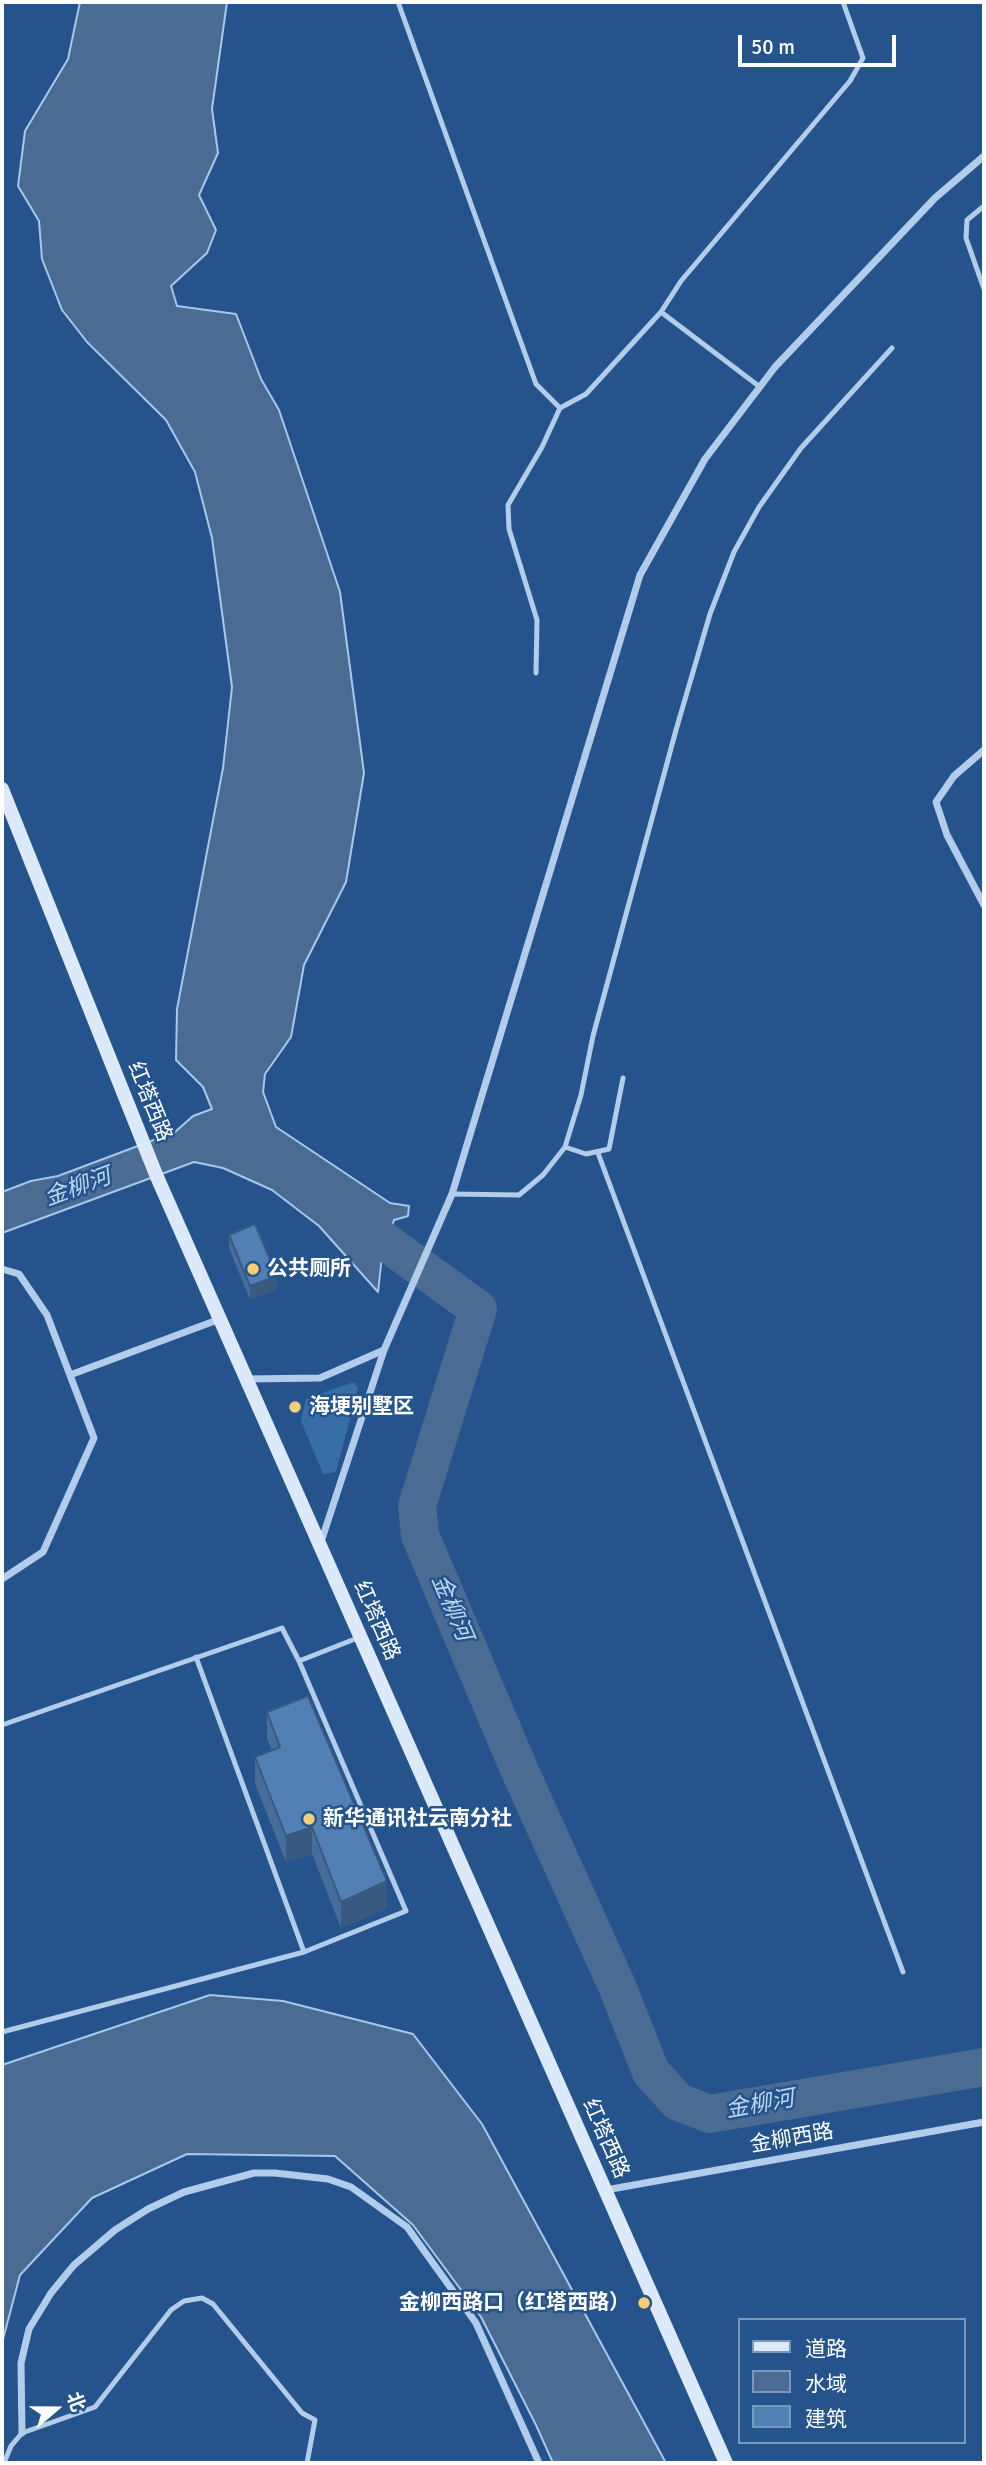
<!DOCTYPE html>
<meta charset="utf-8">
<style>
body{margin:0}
#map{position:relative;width:986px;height:2465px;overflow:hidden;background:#24548b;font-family:Signika,"Noto Sans SC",sans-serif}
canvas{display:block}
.frame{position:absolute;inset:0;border:4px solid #fff;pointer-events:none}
.legend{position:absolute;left:738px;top:2318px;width:228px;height:126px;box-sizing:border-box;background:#24548b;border:2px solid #7c98b9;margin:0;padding:9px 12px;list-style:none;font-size:21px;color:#fff}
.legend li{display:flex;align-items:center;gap:14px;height:35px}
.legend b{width:35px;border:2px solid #7c98b9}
.north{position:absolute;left:21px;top:2374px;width:70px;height:70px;-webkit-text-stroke:5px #24548b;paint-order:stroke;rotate:70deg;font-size:19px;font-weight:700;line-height:28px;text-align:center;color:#fff}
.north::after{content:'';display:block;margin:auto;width:24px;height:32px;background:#fff;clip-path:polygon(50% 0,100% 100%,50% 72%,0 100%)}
.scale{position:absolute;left:738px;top:35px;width:158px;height:32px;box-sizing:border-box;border:4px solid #fff;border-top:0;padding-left:9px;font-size:21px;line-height:24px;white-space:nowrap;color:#fff;-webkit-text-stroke:5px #24548b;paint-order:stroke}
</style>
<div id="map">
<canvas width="986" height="2465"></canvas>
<div class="frame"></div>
<ul class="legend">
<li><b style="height:9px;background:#dde9f8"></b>道路</li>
<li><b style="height:19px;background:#4a6c93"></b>水域</li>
<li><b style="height:19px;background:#5080b4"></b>建筑</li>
</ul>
<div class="north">北</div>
<div class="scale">50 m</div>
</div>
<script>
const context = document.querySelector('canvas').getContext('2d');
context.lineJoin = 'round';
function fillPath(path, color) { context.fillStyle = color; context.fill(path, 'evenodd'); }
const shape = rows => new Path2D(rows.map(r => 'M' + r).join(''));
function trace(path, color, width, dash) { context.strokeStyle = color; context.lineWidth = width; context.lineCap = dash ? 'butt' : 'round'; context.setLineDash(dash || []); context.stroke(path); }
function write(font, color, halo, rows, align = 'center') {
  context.font = font + ' Signika,"Noto Sans SC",sans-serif'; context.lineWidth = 5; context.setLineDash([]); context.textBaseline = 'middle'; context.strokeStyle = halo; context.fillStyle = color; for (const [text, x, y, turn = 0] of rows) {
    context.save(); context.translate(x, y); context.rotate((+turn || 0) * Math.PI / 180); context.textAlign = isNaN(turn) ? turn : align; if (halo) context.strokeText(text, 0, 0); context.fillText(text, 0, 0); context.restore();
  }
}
const green = shape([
 [354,1382,358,1388,336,1472,323,1474,301,1421,306,1399]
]);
const water = shape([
 [80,2,227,2,212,109,218,153,199,195,216,230,207,253,171,286,177,306,236,314,261,379,279,410,340,592,364,773,346,882,304,965,291,1037,265,1074,263,1092,276,1127,390,1203,409,1206,408,1216,394,1220,382,1256,378,1292,319,1226,272,1190,223,1168,194,1162,2,1233,2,1192,31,1181,58,1176,175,1132,193,1116,212,1109,203,1087,176,1060,177,1009,223,768,232,687,212,538,195,472,166,420,87,342,62,310,42,259,39,221,18,186,25,131,68,59,80,2],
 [210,1995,283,2001,413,2034,482,2124,666,2463,553,2463,536,2425,481,2317,413,2225,335,2156,187,2154,92,2198,20,2275,2,2343,2,2065,210,1995]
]);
const river = shape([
 [344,1212,478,1309,417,1506,420,1535,519,1769,617,1986,651,2072,678,2102,710,2114,984,2067]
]);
const lane = shape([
 [398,2,536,384,560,408],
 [984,206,967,220,966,238,984,289],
 [661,312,760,387],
 [536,673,537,620,509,529,508,505,542,447,560,408,586,394,661,312,681,281,850,81,863,58,843,2],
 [565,1147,586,1154,609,1149,623,1078],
 [598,1153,903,1972],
 [452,1194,519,1195,543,1175,565,1147,581,1095,593,1036,676,730,710,614,734,552,759,507,801,448,892,348],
 [196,1657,304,1952],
 [299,1661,360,1637],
 [2,1725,282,1628,299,1661,406,1911,304,1952,2,2032],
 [4,2463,11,2446,22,2433,95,2407,171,2310,184,2301,202,2298,213,2304,302,2413,315,2420,307,2463]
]);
const street = shape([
 [984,750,954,776,936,802,947,835,984,905],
 [2,1269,19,1274,47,1315,94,1438,43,1552,2,1579],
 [70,1375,220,1319],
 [247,1379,320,1378,384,1350],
 [321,1542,384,1350,452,1194,640,575,705,459,775,367,935,198,984,156],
 [606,2190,984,2122],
 [22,2433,21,2363,29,2329,51,2293,74,2265,115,2230,148,2209,184,2192,254,2173,275,2173,328,2179,351,2187,407,2227,476,2323,539,2463]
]);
const secondary = shape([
 [2,789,157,1177,726,2463]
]);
const wall = shape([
 [229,1235,277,1290,250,1300,229,1248],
 [267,1712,387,1908,341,1928,312,1854,286,1862,255,1784,255,1757,272,1751,267,1739]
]);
const shadedWall = shape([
 [277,1276,277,1290,250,1300,250,1286],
 [312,1827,312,1854,286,1862,286,1836],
 [387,1881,387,1908,341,1928,341,1902]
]);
const building = shape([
 [255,1224,277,1276,250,1286,229,1235,255,1224],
 [308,1696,387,1881,341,1902,312,1827,286,1836,255,1757,280,1747,267,1712,308,1696]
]);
const markers = [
 [253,1269,7,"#f5cd76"],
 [295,1407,7,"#f5cd76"],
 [309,1819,7,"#f5cd76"],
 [644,2303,7,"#f5cd76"]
];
const streetNames = [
 ["红塔西路",149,1102,68],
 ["红塔西路",376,1621,66],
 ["红塔西路",605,2139,66],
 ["金柳西路",792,2139,-10]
];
const poiNames = [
 ["公共厕所",267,1269],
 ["海埂别墅区",309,1407],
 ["新华通讯社云南分社",323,1819],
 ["金柳西路口（红塔西路）",630,2303,"right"]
];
const waterNames = [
 ["金柳河",78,1188,-20],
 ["金柳河",451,1608,67],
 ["金柳河",760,2105,-10]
];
fillPath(green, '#386ea8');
fillPath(water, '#4a6c93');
trace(water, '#a6c8eb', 2);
trace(river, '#4a6c93', 38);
trace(lane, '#b2cdea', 5);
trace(street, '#b2cdea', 7);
trace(secondary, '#dde9f8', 14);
fillPath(wall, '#456e9b');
fillPath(shadedWall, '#385a7e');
fillPath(building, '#5080b4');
trace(building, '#385a7e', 2);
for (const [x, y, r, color] of markers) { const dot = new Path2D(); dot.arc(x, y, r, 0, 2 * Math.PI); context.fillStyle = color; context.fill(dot); trace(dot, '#24548b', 2.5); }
write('21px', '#fff', '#24548b', streetNames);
write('bold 21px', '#fff', '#24548b', poiNames, 'left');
write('italic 23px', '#bed7f1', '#24548b', waterNames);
</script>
